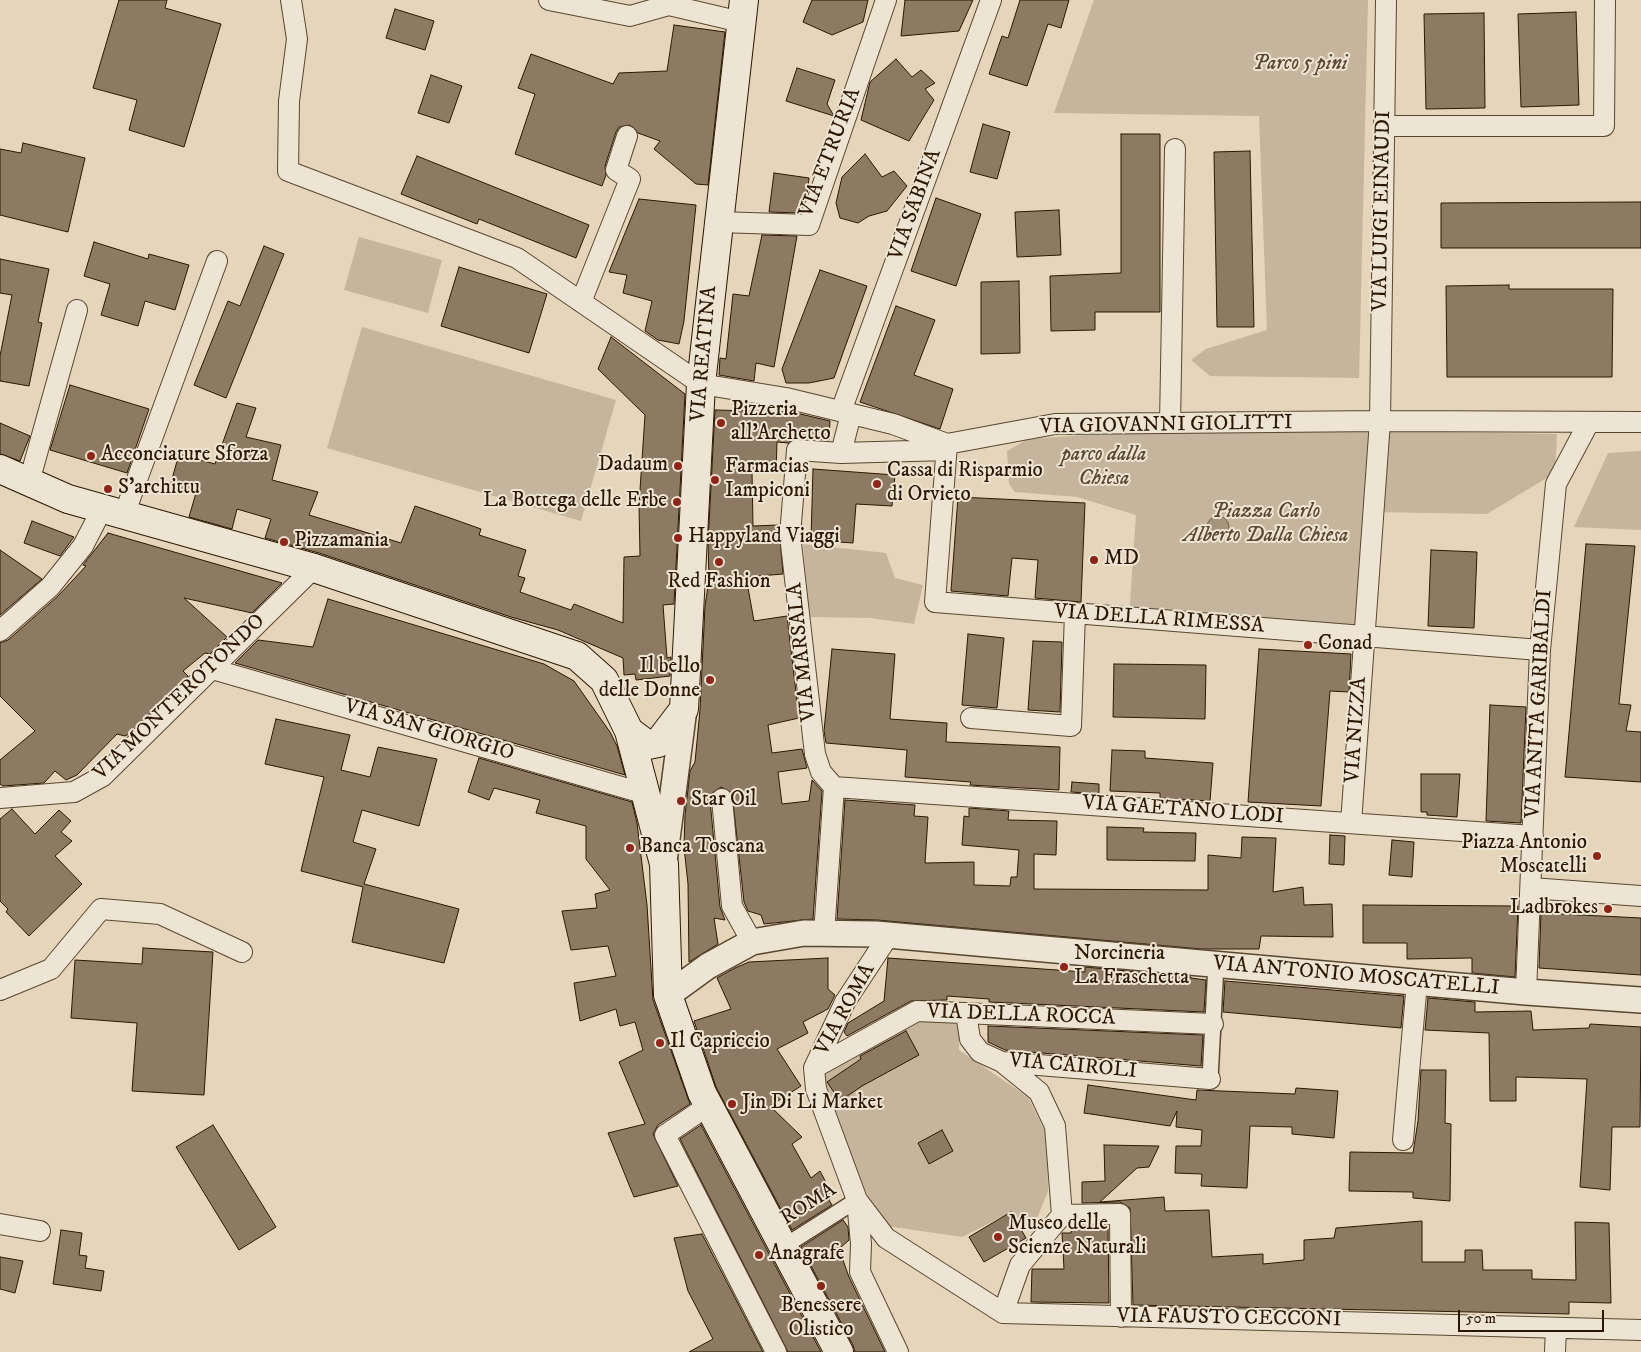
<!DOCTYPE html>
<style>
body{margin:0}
#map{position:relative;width:1641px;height:1352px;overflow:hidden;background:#e4d5bb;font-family:"IM FELL DW Pica",serif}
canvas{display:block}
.scale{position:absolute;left:1458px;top:1310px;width:146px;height:22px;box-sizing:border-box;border:2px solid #2c1802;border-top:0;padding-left:6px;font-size:15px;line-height:18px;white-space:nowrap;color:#2c1802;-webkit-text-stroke:4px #ede4d3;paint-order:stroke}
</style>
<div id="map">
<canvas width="1641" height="1352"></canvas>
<div class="scale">50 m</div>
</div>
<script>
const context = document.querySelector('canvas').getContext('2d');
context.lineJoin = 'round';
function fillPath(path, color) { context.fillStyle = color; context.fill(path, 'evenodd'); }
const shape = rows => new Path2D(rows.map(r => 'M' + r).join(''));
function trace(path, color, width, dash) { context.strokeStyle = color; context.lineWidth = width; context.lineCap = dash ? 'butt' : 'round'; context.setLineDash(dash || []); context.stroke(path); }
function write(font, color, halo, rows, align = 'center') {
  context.font = font + ' "IM FELL DW Pica",serif'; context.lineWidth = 4; context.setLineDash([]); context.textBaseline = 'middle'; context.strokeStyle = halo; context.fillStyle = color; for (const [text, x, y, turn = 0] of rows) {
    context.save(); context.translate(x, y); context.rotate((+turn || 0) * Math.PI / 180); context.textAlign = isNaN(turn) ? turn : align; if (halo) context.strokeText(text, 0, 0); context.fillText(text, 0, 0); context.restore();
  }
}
const green = shape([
 [1094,0,1368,0,1359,378,1210,376,1191,360,1206,349,1267,330,1259,116,1054,113],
 [359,237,442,260,428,313,344,290],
 [362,327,616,400,581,521,327,448],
 [1380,421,1378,453,1391,431,1557,434,1555,473,1487,514,1373,512,1364,637,1129,617,1136,515,1077,497,1015,492,1009,484,1007,451,1028,439,1141,431],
 [1641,451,1641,530,1574,527,1608,453],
 [803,544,886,553,895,578,923,585,914,624,870,618,809,617],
 [922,1020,959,1024,959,1050,1028,1097,1047,1136,1048,1191,1034,1226,1004,1216,962,1237,887,1226,853,1172,823,1073]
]);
const water = shape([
 '1207 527a11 11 0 1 1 22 0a11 11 0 1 1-22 0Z'
]);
const building = shape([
 [119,0,167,0,165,8,221,24,184,147,129,130,137,100,93,88,119,0],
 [812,0,868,0,863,22,832,35,803,22,812,0],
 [905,0,973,0,959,31,901,36,905,0],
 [1020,0,1069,0,1061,28,1048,24,1027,86,989,74,1002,36,1008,38,1020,0],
 [395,9,434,21,425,50,386,38,395,9],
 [1576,12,1579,105,1521,107,1518,14,1576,12],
 [1484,13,1485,108,1426,109,1424,14,1484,13],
 [674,25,725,32,708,185,696,184,654,149,660,141,638,133,630,125,619,127,616,132,605,166,606,175,602,186,515,154,535,94,518,88,531,54,613,84,619,73,667,71,674,25],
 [896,59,912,77,921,70,935,83,925,89,934,100,909,141,861,120,870,82,896,59],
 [797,68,835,80,827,104,834,116,786,101,797,68],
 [431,75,462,86,449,123,418,113,431,75],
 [983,124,1010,132,997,179,970,172,983,124],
 [1121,134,1160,134,1160,312,1095,312,1095,330,1051,331,1050,276,1121,273,1121,134],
 [23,143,85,158,68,232,0,215,0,149,21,153,23,143],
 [1250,151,1254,327,1217,327,1214,152,1250,151],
 [865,154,882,177,894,171,907,186,887,211,869,216,858,223,840,218,836,203,842,177,865,154],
 [417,156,589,225,576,258,479,219,477,224,401,194,417,156],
 [774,173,809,178,807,194,801,213,769,212,774,173],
 [936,198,981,214,956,286,911,271,936,198],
 [639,199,696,205,684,321,679,344,658,340,645,331,652,301,623,293,627,275,609,272,639,199],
 [1641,202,1641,248,1441,248,1441,203,1641,202],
 [1059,210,1061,255,1017,257,1015,212,1059,210],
 [762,235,797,236,774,367,756,363,754,381,719,375,720,358,726,359,733,294,749,296,762,235],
 [94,242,148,259,149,254,189,265,175,310,145,301,138,326,101,315,110,284,84,276,94,242],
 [264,246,284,254,226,398,194,385,228,301,240,306,264,246],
 [0,259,49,269,38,322,42,323,29,386,0,381,0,356,12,295,0,293,0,259],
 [459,267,547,294,529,353,441,326,459,267],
 [820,270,867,286,834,378,809,383,786,383,782,369,820,270],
 [1019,281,1020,353,981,354,981,282,1019,281],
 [1509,285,1509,289,1613,289,1612,377,1447,377,1446,286,1509,285],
 [896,306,935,320,914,375,953,389,940,429,860,402,896,306],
 [611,337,685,394,674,604,663,605,667,658,671,657,670,676,636,680,635,674,624,675,623,658,558,630,511,617,319,553,265,538,271,519,237,509,232,529,189,517,196,493,170,486,179,454,215,464,237,403,256,408,246,437,281,445,272,480,318,492,309,515,401,543,415,506,453,519,481,529,479,535,526,550,518,576,525,578,520,592,571,610,574,604,623,623,624,557,640,556,639,505,645,415,598,369,611,337],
 [70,385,149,409,127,473,50,450,70,385],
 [715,410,792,412,830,421,829,440,798,438,788,443,777,442,776,472,752,471,753,526,779,525,783,574,746,577,754,621,787,616,799,718,768,725,772,753,802,749,807,768,778,772,782,804,809,801,812,780,822,791,813,919,764,924,761,915,748,911,744,902,732,793,721,787,711,794,710,800,720,907,725,920,714,918,718,944,689,962,688,884,684,847,685,815,690,771,695,762,700,710,705,606,709,579,708,543,715,410],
 [0,423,30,436,20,461,0,454,0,423],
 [813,469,895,475,892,506,856,504,853,543,811,540,813,469],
 [958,497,1085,503,1081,602,1035,598,1038,560,1012,558,1008,596,951,591,958,497],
 [32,521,74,537,60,556,24,543,32,521],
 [108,533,282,583,252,613,184,598,227,637,210,654,205,653,183,671,188,676,129,734,125,736,117,734,77,775,66,780,55,771,44,783,3,786,0,784,0,760,35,731,0,696,0,643,8,640,58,596,86,566,83,565,108,533],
 [1586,544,1635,546,1619,704,1631,705,1626,731,1641,732,1641,782,1565,777,1586,544],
 [0,550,42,579,0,615,0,550],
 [1431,550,1477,552,1474,628,1428,626,1431,550],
 [328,599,544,664,574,681,610,732,617,746,625,775,235,663,258,640,313,647,328,599],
 [968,634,1004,638,997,708,962,705,968,634],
 [1033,641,1062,642,1060,712,1028,710,1033,641],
 [832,649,895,654,890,719,947,723,946,742,1060,747,1059,790,970,785,971,782,905,777,907,750,826,743,824,731,832,649],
 [1259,649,1351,654,1349,692,1330,691,1321,806,1248,802,1259,649],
 [1114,664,1206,665,1205,719,1113,717,1114,664],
 [1490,705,1526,707,1521,823,1486,821,1490,705],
 [276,719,350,735,341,770,370,777,378,747,437,759,419,826,362,810,353,842,376,849,364,884,459,909,444,963,352,942,363,887,301,871,324,777,265,764,276,719],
 [1112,750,1145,751,1145,758,1213,763,1210,801,1160,798,1160,793,1110,791,1112,750],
 [479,758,632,802,637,823,647,905,653,1000,690,1104,658,1125,653,1134,678,1186,634,1197,608,1133,645,1124,619,1062,643,1050,635,1022,620,1026,616,1009,580,1021,574,983,616,976,608,946,571,950,562,911,597,908,595,894,610,890,586,859,586,826,536,813,540,800,494,788,489,800,468,792,479,758],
 [1421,774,1460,774,1457,817,1427,815,1427,812,1421,812,1421,774],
 [1072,782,1099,784,1099,794,1071,792,1072,782],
 [845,800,915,805,914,816,928,817,925,863,974,862,974,885,1010,886,1011,877,1017,877,1019,850,962,845,964,816,969,817,969,808,1009,811,1008,820,1057,821,1056,855,1034,854,1034,889,1208,890,1208,855,1241,858,1242,837,1276,838,1273,892,1303,887,1304,905,1332,904,1333,937,1261,936,1259,949,1201,949,877,920,837,919,845,800],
 [12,809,35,834,59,810,71,821,61,832,72,841,55,856,82,884,29,936,6,912,8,909,0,901,0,819,12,809],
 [1107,827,1144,828,1143,832,1196,833,1195,861,1107,860,1107,827],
 [1330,835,1345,836,1344,865,1329,864,1330,835],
 [1392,840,1414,842,1412,877,1389,875,1392,840],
 [1363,905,1518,906,1515,977,1472,973,1472,958,1407,959,1407,943,1363,943,1363,905],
 [1541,913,1641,918,1641,975,1539,968,1541,913],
 [143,948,213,952,204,1095,132,1091,137,1023,71,1018,75,960,142,964,143,948],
 [828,958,828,989,835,995,828,1009,803,1022,808,1033,777,1049,801,1086,770,1106,802,1137,792,1144,811,1178,820,1171,833,1196,829,1200,832,1205,792,1230,716,1087,694,1021,731,1009,717,978,735,968,749,962,828,958],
 [888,958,1085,972,1085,967,1191,977,1191,978,1206,980,1204,1012,989,1002,989,999,947,996,947,1000,911,1001,847,1036,844,1032,848,1023,884,1001,888,958],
 [1225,981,1404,996,1401,1028,1223,1012,1225,981],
 [1428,998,1475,1002,1475,1012,1531,1011,1533,1030,1589,1028,1590,1024,1641,1027,1640,1127,1612,1127,1610,1190,1580,1187,1587,1079,1516,1077,1516,1101,1490,1101,1489,1033,1425,1030,1428,998],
 [988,1026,1203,1035,1201,1066,1005,1050,988,1042,988,1026],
 [906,1031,919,1055,862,1086,840,1101,827,1082,861,1059,860,1056,906,1031],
 [1421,1070,1446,1070,1445,1123,1451,1124,1450,1201,1413,1198,1413,1192,1349,1191,1350,1152,1413,1153,1418,1121,1421,1070],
 [1088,1085,1196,1100,1197,1090,1295,1094,1296,1088,1338,1091,1334,1138,1292,1134,1292,1127,1250,1126,1247,1188,1201,1186,1202,1174,1175,1173,1176,1146,1201,1146,1202,1130,1176,1127,1177,1111,1170,1126,1084,1113,1088,1085],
 [213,1125,276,1227,239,1250,176,1147,213,1125],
 [701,1125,821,1352,788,1352,680,1139,701,1125],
 [942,1130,953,1151,929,1164,918,1143,942,1130],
 [1104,1145,1159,1146,1149,1167,1137,1168,1100,1202,1164,1197,1165,1211,1209,1210,1212,1257,1263,1254,1263,1264,1304,1260,1304,1240,1334,1238,1336,1228,1422,1221,1422,1262,1465,1262,1465,1250,1482,1250,1483,1270,1532,1270,1532,1279,1576,1280,1575,1222,1609,1223,1611,1303,1569,1302,1569,1314,1133,1305,1130,1208,1120,1202,1082,1203,1082,1182,1105,1181,1104,1145],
 [1011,1212,1026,1238,984,1262,969,1237,1011,1212],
 [843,1220,848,1227,849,1240,839,1249,849,1277,885,1352,855,1352,853,1345,801,1247,843,1220],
 [1108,1226,1109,1303,1031,1302,1032,1269,1064,1269,1062,1233,1071,1233,1072,1227,1108,1226],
 [61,1230,82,1233,79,1255,87,1256,85,1268,104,1271,101,1291,53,1284,61,1230],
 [702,1234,763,1352,689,1352,713,1339,688,1291,674,1238,702,1234],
 [0,1257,23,1261,15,1293,0,1289,0,1257]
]);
const pedestrian = shape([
 [1210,1079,1216,964],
 [783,1247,857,1200]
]);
const minor = shape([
 [291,0,297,39,289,101,288,171,517,258,701,384,786,398,893,424,947,444,1055,424,1380,421,1641,422],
 [549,0,630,16,669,5,741,22],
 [1384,126,1604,126,1605,0],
 [719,222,809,225,886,0],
 [581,302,630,179,616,170,627,136],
 [841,411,991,0],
 [1170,423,1175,149],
 [947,444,935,602,1540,650],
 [841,453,851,414],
 [29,482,77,310],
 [124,515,217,261],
 [0,631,50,587,83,546,102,509],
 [212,669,646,794],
 [971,718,1071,726,1075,613],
 [834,787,1533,836],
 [0,798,74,792,103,776,314,568],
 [722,799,732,906,752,942],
 [1351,823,1380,421,1386,0],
 [1531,888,1641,896],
 [824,934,834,787,821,772,815,754,790,535,797,450,841,453,947,450],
 [889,935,845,1002,814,1068,816,1089,857,1200,886,1238,1003,1313,1641,1330],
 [0,990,51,969,101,909,160,914,242,952],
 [1526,992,1540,650,1556,484,1588,424],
 [966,1013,970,1039,980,1052,1002,1062,1210,1079],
 [1002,1062,1039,1092,1055,1126,1062,1215,1020,1265,1003,1313],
 [814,1068,917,1011,1213,1024],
 [709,1105,665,1135,776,1352],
 [1403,1140,1417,982],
 [857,1200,861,1244,860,1272,898,1352],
 [1062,1215,1120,1214,1121,1317],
 [0,1224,40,1231],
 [1555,1352,1556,1328]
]);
const tertiary = shape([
 [664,862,684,709],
 [668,995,708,966,752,942,804,933,876,934,1526,992,1641,1000]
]);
const secondary = shape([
 [0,469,68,499,314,568,577,656,604,680,629,731,664,864,668,995,702,1093,839,1352],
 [629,731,648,745,658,743,684,709,701,384,744,0]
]);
const markers = [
 [721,423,5,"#8f2418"],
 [91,456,5,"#8f2418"],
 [678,466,5,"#8f2418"],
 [715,480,5,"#8f2418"],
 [877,484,5,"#8f2418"],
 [108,489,5,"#8f2418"],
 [677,502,5,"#8f2418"],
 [678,538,5,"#8f2418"],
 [284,542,5,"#8f2418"],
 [1094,560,5,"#8f2418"],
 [719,562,5,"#8f2418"],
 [1308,645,5,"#8f2418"],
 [710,680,5,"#8f2418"],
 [681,801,5,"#8f2418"],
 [630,848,5,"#8f2418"],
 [1597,856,5,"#8f2418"],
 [1608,909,5,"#8f2418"],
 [1064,967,5,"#8f2418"],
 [660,1043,5,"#8f2418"],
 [732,1104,5,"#8f2418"],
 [998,1237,5,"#8f2418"],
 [759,1255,5,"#8f2418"],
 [821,1286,5,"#8f2418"]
];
const parkNames = [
 ["Parco 5 pini",1300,65],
 ["parco dalla",1104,456],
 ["Chiesa",1104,480],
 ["Piazza Carlo",1266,513],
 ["Alberto Dalla Chiesa",1266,537]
];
const streetNames = [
 ["VIA ETRURIA",831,153,-69],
 ["VIA SABINA",916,205,-70],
 ["VIA LUIGI EINAUDI",1383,211,-89],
 ["VIA REATINA",705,354,-85],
 ["VIA GIOVANNI GIOLITTI",1166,426,-1],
 ["VIA DELLA RIMESSA",1159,620,4],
 ["VIA MARSALA",803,652,-96],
 ["VIA MONTEROTONDO",180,698,-44],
 ["VIA ANITA GARIBALDI",1540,704,-87],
 ["VIA NIZZA",1357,730,-86],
 ["VIA SAN GIORGIO",429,731,16],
 ["VIA GAETANO LODI",1183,811,4],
 ["VIA ANTONIO MOSCATELLI",1356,977,5],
 ["VIA ROMA",846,1010,-61],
 ["VIA DELLA ROCCA",1021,1016,2],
 ["VIA CAIROLI",1073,1067,5],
 ["ROMA",809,1205,-32],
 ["VIA FAUSTO CECCONI",1229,1319,1]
];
const poiNames = [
 ["Pizzeria",731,411],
 ["all'Archetto",731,435],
 ["Acconciature Sforza",101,456],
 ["Dadaum",668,466,"right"],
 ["Farmacias",725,468],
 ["Iampiconi",725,492],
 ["Cassa di Risparmio",887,472],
 ["di Orvieto",887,496],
 ["S'archittu",118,489],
 ["La Bottega delle Erbe",667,502,"right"],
 ["Happyland Viaggi",688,538],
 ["Pizzamania",294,542],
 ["MD",1104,560],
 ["Red Fashion",719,583,"center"],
 ["Conad",1318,645],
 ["Il bello",700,668,"right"],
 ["delle Donne",700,692,"right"],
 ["Star Oil",691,801],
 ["Piazza Antonio",1587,844,"right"],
 ["Moscatelli",1587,868,"right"],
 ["Banca Toscana",640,848],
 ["Ladbrokes",1598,909,"right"],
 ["Norcineria",1074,955],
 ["La Fraschetta",1074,979],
 ["Il Capriccio",670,1043],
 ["Jin Di Li Market",742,1104],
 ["Museo delle",1008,1225],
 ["Scienze Naturali",1008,1249],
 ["Anagrafe",769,1255],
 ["Benessere",821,1307,"center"],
 ["Olistico",821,1331,"center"]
];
fillPath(green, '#c5b59c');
fillPath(water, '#a5957c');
trace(water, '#75634b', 1);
fillPath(building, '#8c7a62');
trace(building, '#2c1802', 1);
trace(pedestrian, '#5a4730', 18);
trace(minor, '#5a4730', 22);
trace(tertiary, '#5a4730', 28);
trace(secondary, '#2c1802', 30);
trace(pedestrian, '#ede4d3', 15);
trace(minor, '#ede4d3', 20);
trace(tertiary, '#ede4d3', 25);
trace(secondary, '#ede4d3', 28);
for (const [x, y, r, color] of markers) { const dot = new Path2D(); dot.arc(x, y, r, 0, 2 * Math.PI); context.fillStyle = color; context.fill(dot); trace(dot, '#ede4d3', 2); }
write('italic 21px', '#5a4730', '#ede4d3', parkNames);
write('21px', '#2c1802', '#ede4d3', streetNames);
write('21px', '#2c1802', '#ede4d3', poiNames, 'left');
</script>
